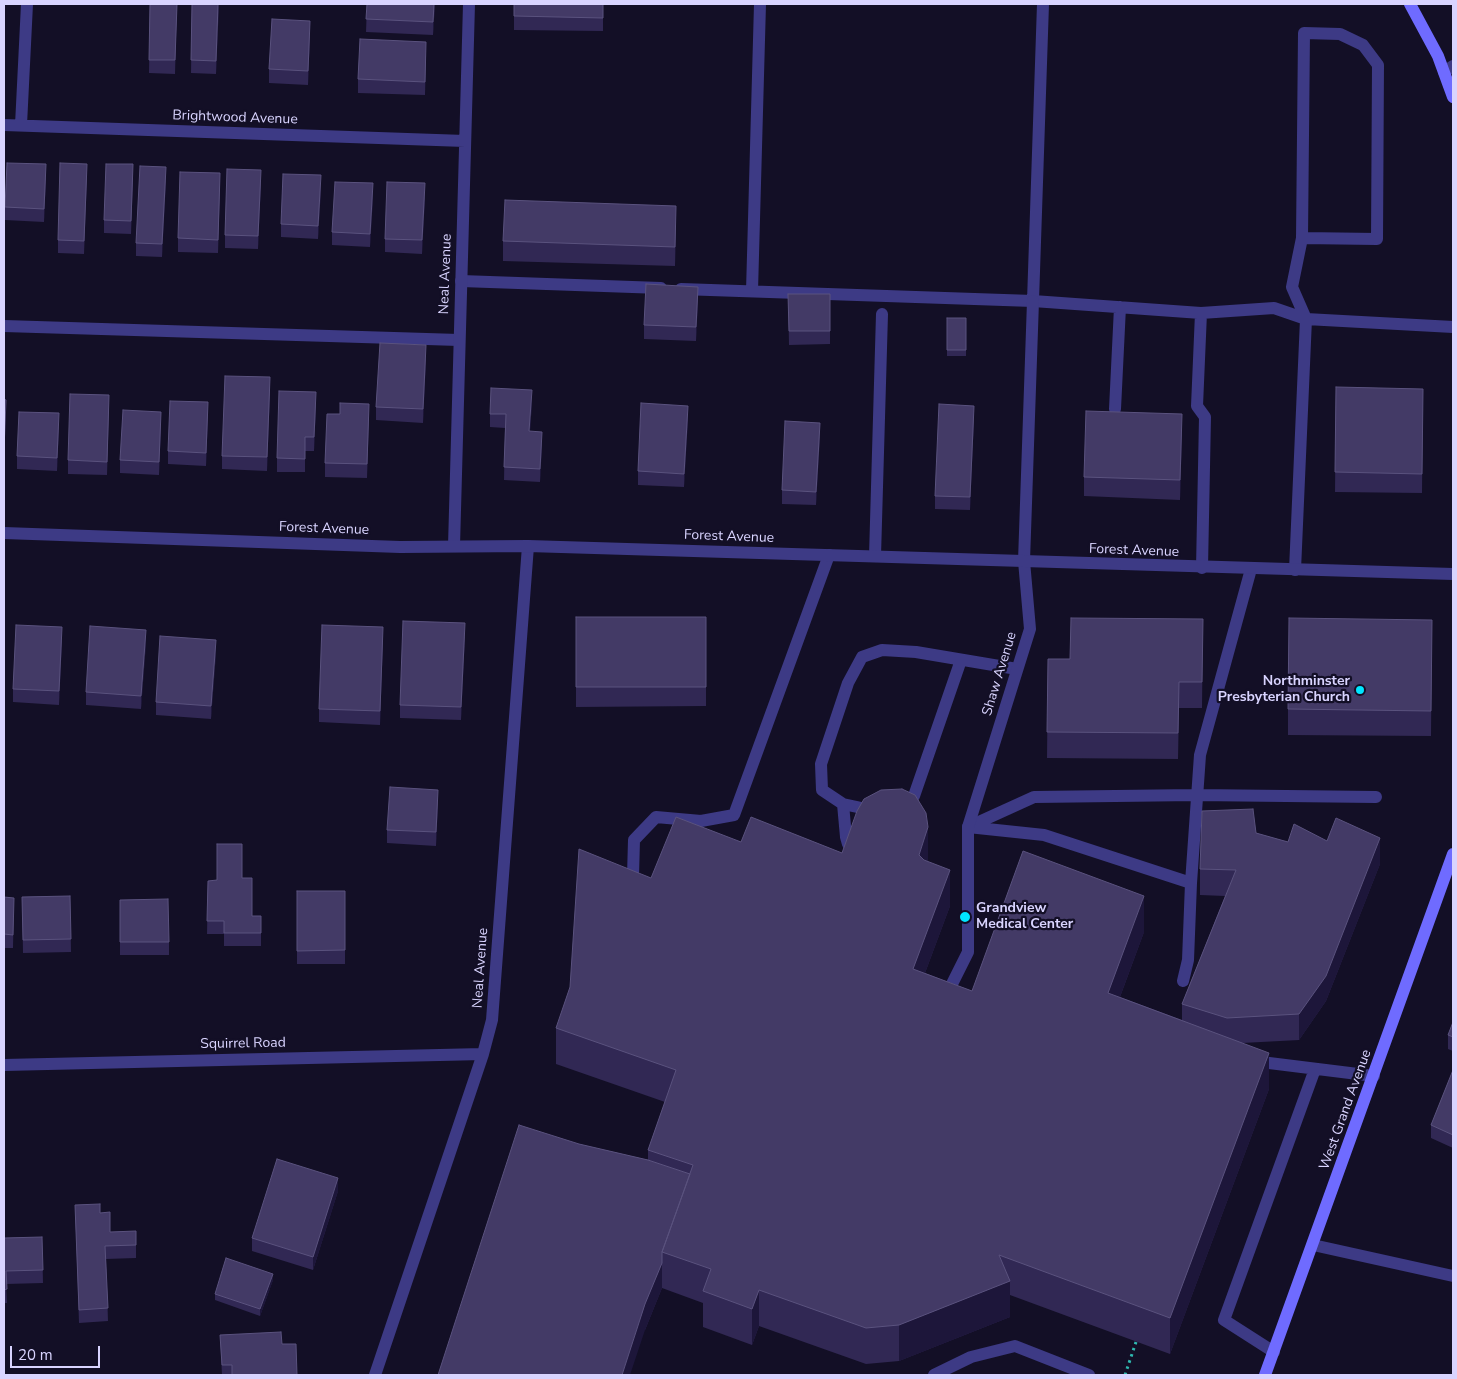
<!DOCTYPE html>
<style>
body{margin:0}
#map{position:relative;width:1457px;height:1379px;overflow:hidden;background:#130f26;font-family:"Nunito Sans",sans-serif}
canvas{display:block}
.frame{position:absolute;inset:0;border:5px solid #d9d4ff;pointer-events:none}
.scale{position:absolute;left:10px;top:1346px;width:90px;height:22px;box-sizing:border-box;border:2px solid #d9d4ff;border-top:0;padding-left:6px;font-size:15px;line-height:18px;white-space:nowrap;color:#d9d4ff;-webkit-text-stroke:4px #130f26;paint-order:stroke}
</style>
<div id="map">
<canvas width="1457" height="1379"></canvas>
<div class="frame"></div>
<div class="scale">20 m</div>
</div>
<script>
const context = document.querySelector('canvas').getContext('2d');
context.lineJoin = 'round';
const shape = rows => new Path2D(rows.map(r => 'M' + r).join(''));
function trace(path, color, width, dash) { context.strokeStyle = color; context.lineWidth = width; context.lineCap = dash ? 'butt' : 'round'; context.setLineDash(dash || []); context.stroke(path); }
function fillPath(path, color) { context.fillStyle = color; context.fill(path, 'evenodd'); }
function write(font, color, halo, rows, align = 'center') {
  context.font = font + ' "Nunito Sans",sans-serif'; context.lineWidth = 4.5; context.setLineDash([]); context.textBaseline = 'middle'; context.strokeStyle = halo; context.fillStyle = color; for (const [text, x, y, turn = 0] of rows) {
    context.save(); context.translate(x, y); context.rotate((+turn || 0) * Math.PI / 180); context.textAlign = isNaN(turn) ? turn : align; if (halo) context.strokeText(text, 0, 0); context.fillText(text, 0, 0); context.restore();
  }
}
const path = shape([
 [1125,1375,1136,1342]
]);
const service = shape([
 [461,281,661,288],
 [681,289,1033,301,1201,313,1274,308,1306,319,1453,327],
 [752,291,760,4],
 [1033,301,1043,4],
 [1201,313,1197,406,1205,417,1202,568],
 [4,326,459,340],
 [1115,409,1120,307],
 [875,556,882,314],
 [1295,570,1306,319,1292,287,1302,238,1304,33,1340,34,1363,45,1378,65,1377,239,1302,238],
 [902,803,914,796,961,660],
 [843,804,846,837,848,844,857,847],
 [876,810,871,810,843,804,822,790,821,764,848,683,862,657,882,650,916,652,1017,669],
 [968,827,1034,797,1196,795,1376,797],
 [968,827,1044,835,1191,883],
 [638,887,633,876,634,840,656,817,701,821,734,815,829,555],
 [1183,981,1188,960,1191,883,1200,755,1251,569],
 [1253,1061,1374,1076],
 [1274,1352,1224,1320,1315,1069],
 [934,1375,971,1357,1015,1346,1089,1375]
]);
const minor = shape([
 [1444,72,1453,66],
 [4,125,465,141],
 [21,125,27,4],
 [454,546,469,4],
 [950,988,968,952,968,827,1030,629,1024,561,1033,301],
 [4,1065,483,1054],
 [1313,1245,1453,1276],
 [375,1375,483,1054,492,1020,528,546]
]);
const tertiary = shape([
 [4,533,400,547,528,546,1453,574]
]);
const secondary = shape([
 [1410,4,1438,56,1453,97],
 [1265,1375,1453,854]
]);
const wall = shape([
 [150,4,177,4,175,74,149,73],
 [192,4,219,4,216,74,191,73],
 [367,4,435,4,433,35,366,32],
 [514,4,603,4,603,31,514,30],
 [310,34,308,85,269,83,269,69],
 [426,56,425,95,358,93,358,79],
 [87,177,84,254,58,253,58,240],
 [46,178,44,222,5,220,5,207],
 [133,178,131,234,104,233,104,220],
 [166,180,162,257,136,256,136,243],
 [261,183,258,249,225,248,225,235],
 [220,186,218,253,178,252,178,238],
 [321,189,318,239,281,237,281,224],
 [373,197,370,247,332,245,332,232],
 [425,197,422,254,385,252,385,239],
 [676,225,675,266,503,261,503,241],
 [788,294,830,294,830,344,789,345],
 [698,300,696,341,644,339,644,325],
 [947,318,966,318,966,356,947,356],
 [426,359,423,423,376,420,376,407],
 [1336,387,1423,389,1422,493,1335,492],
 [270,391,267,471,222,469,222,456],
 [532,403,530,431,542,445,540,482,504,480,505,428,490,427,490,414],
 [316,405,314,451,305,451,305,472,277,472,277,458],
 [109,408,107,475,68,474,68,460],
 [340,414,369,417,367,478,325,477,325,463],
 [208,416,206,466,168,464,168,451],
 [688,419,684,487,638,485,638,471],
 [974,419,970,510,935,509,935,496],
 [161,425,159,475,120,473,120,460],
 [59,427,57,471,17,469,17,456],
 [1182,434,1180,500,1084,496,1084,477],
 [820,436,816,505,782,504,782,490],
 [576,617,706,617,706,706,576,707],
 [1203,619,1202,708,1179,708,1178,759,1047,758,1048,659,1070,659],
 [1432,620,1431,736,1288,735,1288,709],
 [465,636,461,720,400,718,400,705],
 [383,640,380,725,319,722,319,709],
 [62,641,59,705,13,702,13,689],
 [146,643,141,709,86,705,86,692],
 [216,653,211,719,156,715,156,702],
 [438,803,436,846,387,843,387,830],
 [1256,833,1288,842,1327,841,1380,864,1326,1001,1299,1040,1242,1043,1269,1089,1170,1354,1010,1295,1010,1317,899,1361,866,1364,759,1326,752,1345,703,1327,703,1303,662,1288,645,1330,579,1144,648,1160,648,1150,665,1102,556,1064,556,1028,651,878,741,842,928,862,950,906,925,973,972,991,1144,932,1120,997,1182,1020,1182,1004,1225,896,1200,895,1200,869],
 [242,878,252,916,261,916,261,946,224,946,224,934,207,934,208,881],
 [297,891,345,891,345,964,297,964],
 [70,896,71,952,23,953,22,897],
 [4,897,14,898,13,948,4,948],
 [120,900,169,942,169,955,120,955],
 [1453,1022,1453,1051,1448,1049,1448,1035],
 [1453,1070,1453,1148,1431,1138,1431,1125],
 [338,1191,313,1270,252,1251,252,1238],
 [75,1205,100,1213,110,1232,136,1245,136,1258,106,1259,108,1321,79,1323],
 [42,1237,43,1283,6,1284,7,1303,4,1303,4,1238],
 [273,1280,260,1316,215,1300,215,1294],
 [220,1335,282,1344,297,1375,222,1375]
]);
const shadedWall = shape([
 [218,4,219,4,216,74,216,61],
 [434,4,435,4,433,35,433,22],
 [310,21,310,34,308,85,308,71],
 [426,42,426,56,425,95,425,82],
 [46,164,46,178,44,222,44,209],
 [166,167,166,180,162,257,162,244],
 [261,170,261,183,258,249,258,236],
 [321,175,321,189,318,239,318,226],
 [373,183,373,197,370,247,370,234],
 [425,183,425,197,422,254,422,240],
 [676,206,676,225,675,266,675,247],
 [698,287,698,300,696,341,696,327],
 [426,345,426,359,423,423,423,409],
 [270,377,270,391,267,471,267,457],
 [532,390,532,403,529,444,529,431],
 [316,392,316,405,314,451,314,437],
 [6,400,6,413,4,463,4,450],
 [208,402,208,416,206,466,206,453],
 [688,406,688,419,684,487,684,474],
 [974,406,974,419,970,510,970,497],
 [161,412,161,425,159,475,159,462],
 [59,413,59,427,57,471,57,458],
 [1182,414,1182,434,1180,500,1180,480],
 [820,423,820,436,816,505,816,492],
 [542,432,542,445,540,482,540,469],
 [465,623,465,636,461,720,461,707],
 [62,627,62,641,59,705,59,691],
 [383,627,383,640,380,725,380,711],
 [146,630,146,643,141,709,141,696],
 [216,640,216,653,211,719,211,706],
 [438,790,438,803,436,846,436,832],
 [928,827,928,863,919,855],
 [1380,838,1380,864,1326,1001,1299,1040,1299,1014],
 [950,870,950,906,913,1005,913,969],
 [1144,896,1144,932,1108,1029,1108,993],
 [1269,1053,1269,1089,1170,1354,1170,1318],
 [338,1178,338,1191,313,1270,313,1257],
 [662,1263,662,1288,645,1330,630,1375,622,1375,645,1304],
 [273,1274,273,1280,260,1316,260,1309],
 [1010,1281,1010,1317,899,1361,899,1325],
 [759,1290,759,1326,752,1345,752,1309]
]);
const building = shape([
 [150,4,177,4,175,60,149,60,150,4],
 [192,4,218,4,216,61,191,60,192,4],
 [367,4,434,4,433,22,366,19,367,4],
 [514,4,603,4,603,18,514,16,514,4],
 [272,19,310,21,308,71,269,69,272,19],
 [360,39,426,42,425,82,358,79,360,39],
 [7,163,46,164,44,209,5,207,7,163],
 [60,163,87,164,84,241,58,240,60,163],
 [106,164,133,164,131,221,104,220,106,164],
 [140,166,166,167,162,244,136,243,140,166],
 [227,169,261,170,258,236,225,235,227,169],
 [180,172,220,173,218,240,178,238,180,172],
 [283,174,321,175,318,226,281,224,283,174],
 [335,182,373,183,370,234,332,232,335,182],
 [387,182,425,183,422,240,385,239,387,182],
 [505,200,676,206,675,247,503,241,505,200],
 [646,284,698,287,696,327,644,325,646,284],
 [788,294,830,294,830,331,789,331,788,294],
 [947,318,966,318,966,350,947,350,947,318],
 [380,343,426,345,423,409,376,407,380,343],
 [225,376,270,377,267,457,222,456,225,376],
 [1336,387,1423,389,1422,474,1335,472,1336,387],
 [491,388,532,390,529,431,542,432,540,469,504,467,506,414,490,414,491,388],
 [279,391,316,392,314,437,305,437,305,459,277,458,279,391],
 [70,394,109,395,107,462,68,460,70,394],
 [4,399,6,400,4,450,4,399],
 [170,401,208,402,206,453,168,451,170,401],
 [340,403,369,404,367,464,325,463,327,414,340,414,340,403],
 [641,403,688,406,684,474,638,471,641,403],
 [939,404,974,406,970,497,935,496,939,404],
 [123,410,161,412,159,462,120,460,123,410],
 [1086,411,1182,414,1180,480,1084,477,1086,411],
 [19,412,59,413,57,458,17,456,19,412],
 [785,421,820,423,816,492,782,490,785,421],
 [576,617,706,617,706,687,576,687,576,617],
 [1071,618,1203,619,1202,682,1179,682,1178,733,1047,732,1048,659,1070,659,1071,618],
 [1289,618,1432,620,1431,711,1288,709,1289,618],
 [403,621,465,623,461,707,400,705,403,621],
 [16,625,62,627,59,691,13,689,16,625],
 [322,625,383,627,380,711,319,709,322,625],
 [90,626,146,630,141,696,86,692,90,626],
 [160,636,216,640,211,706,156,702,160,636],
 [390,787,438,790,436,832,387,830,390,787],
 [902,789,915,795,926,813,928,827,919,855,924,860,950,870,913,969,972,991,1023,851,1144,896,1108,993,1269,1053,1170,1318,999,1255,1010,1281,899,1325,866,1328,759,1290,752,1309,703,1291,711,1269,662,1252,693,1165,648,1150,676,1070,556,1028,570,987,579,849,651,878,676,817,741,842,751,817,842,853,857,811,864,799,881,790,902,789],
 [1253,809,1256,833,1288,842,1294,824,1327,841,1336,818,1380,838,1326,976,1299,1014,1227,1018,1182,1004,1236,870,1200,869,1202,811,1253,809],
 [217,844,242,844,242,878,252,878,252,916,261,916,261,933,224,933,224,921,207,921,208,881,217,880,217,844],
 [297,891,345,891,345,950,297,951,297,891],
 [70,896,71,939,23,940,22,897,70,896],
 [4,897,14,898,13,935,4,934,4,897],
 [168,899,169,942,120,942,120,900,168,899],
 [1453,1022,1453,1037,1448,1035,1453,1022],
 [1453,1070,1453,1135,1431,1125,1453,1070],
 [519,1125,579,1144,648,1160,690,1174,662,1252,662,1263,645,1304,622,1375,438,1375,519,1125],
 [277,1159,338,1178,313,1257,252,1238,277,1159],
 [100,1204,100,1213,110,1212,110,1232,136,1231,136,1245,105,1246,108,1308,79,1310,75,1205,100,1204],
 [42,1237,43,1270,6,1271,7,1289,4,1290,4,1238,42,1237],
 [226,1258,273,1274,260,1309,215,1294,226,1258],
 [281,1332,282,1344,296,1344,297,1375,232,1375,232,1365,222,1365,220,1335,281,1332]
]);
const markers = [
 [1360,690,5,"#00e5ff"],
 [965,917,6,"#00e5ff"]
];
const streetNames = [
 ["Brightwood Avenue",235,118,2],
 ["Neal Avenue",446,274,-88],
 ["Forest Avenue",324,529,2],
 ["Forest Avenue",729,537,2],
 ["Forest Avenue",1134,551,2],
 ["Shaw Avenue",1000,674,-73],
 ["Neal Avenue",481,968,-86],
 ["Squirrel Road",243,1044,-1],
 ["West Grand Avenue",1346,1110,-70]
];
const poiNames = [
 ["Northminster",1350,682],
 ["Presbyterian Church",1350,698],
 ["Grandview",976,909,"left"],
 ["Medical Center",976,925,"left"]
];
trace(path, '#2fb8b0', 3, [2.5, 4]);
trace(service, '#3d3a85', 12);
trace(minor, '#3d3a85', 12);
trace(tertiary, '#3d3a85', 12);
trace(secondary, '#6f6bff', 12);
fillPath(wall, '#312854');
fillPath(shadedWall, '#1d163a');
fillPath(building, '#433a66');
trace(building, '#5a527e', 1);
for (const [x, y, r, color] of markers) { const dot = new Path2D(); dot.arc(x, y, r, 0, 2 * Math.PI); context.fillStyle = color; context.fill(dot); trace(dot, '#130f26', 2); }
write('14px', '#d9d4ff', '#130f26', streetNames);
write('bold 14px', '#d9d4ff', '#130f26', poiNames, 'right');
</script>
